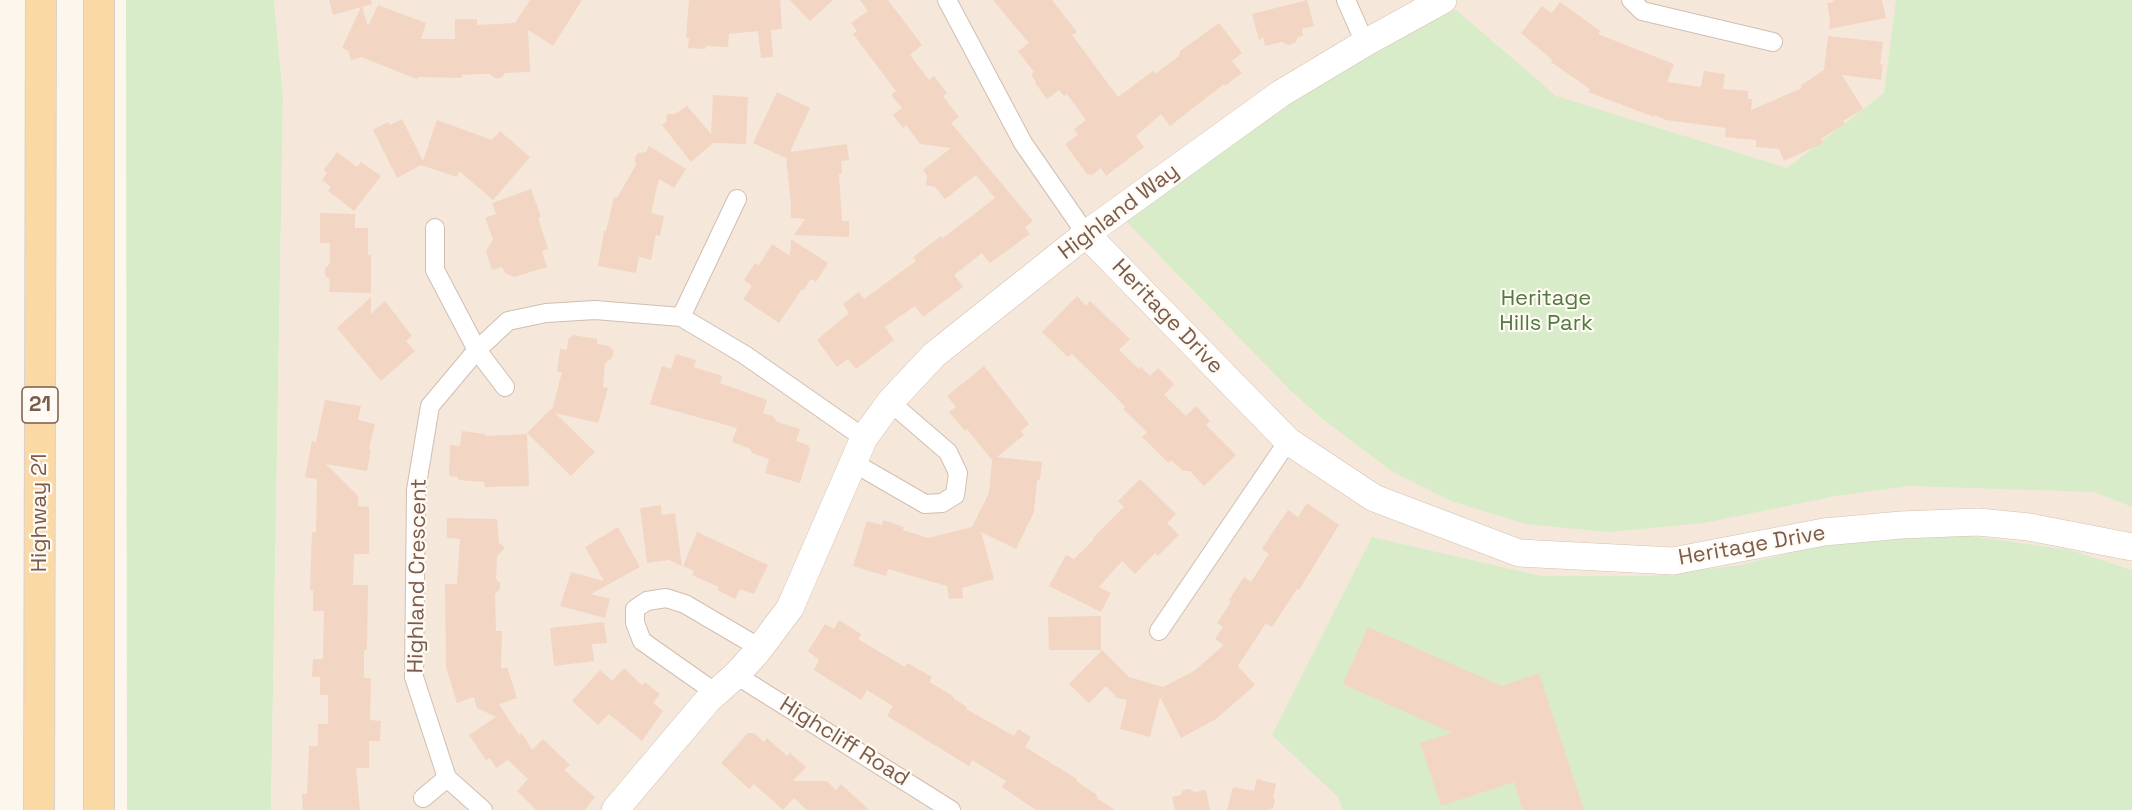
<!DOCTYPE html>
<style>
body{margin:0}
canvas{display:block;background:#fdf6ec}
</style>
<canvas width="2132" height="810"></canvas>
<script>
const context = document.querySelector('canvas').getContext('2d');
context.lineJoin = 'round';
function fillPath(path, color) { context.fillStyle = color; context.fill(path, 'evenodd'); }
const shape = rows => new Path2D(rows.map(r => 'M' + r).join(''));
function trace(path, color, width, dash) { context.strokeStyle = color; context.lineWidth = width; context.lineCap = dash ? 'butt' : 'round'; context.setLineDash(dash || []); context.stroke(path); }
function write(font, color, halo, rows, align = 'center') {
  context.font = font + ' "Space Grotesk",sans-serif'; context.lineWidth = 4.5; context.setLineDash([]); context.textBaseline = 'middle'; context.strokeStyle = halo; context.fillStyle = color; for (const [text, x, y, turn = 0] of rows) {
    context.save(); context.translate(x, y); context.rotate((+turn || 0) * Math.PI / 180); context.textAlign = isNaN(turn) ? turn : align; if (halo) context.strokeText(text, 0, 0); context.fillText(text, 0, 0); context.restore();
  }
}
const residential = shape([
 [274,0,2132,0,2132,810,271,810,283,96]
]);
const green = shape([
 [126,0,274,0,283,96,271,810,127,810],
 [1896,0,2132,0,2132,507,2094,492,1909,486,1836,496,1704,523,1608,532,1525,524,1451,501,1393,472,1325,421,1291,391,1124,219,1353,56,1456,10,1556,96,1787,168,1884,93],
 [1962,535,2070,550,2132,570,2132,810,1343,810,1338,797,1272,735,1372,537,1541,576,1651,576,1740,565,1841,541]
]);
const building = shape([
 [329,0,371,0,372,4,362,7,368,26,378,5,426,23,421,39,455,39,455,19,477,19,477,25,515,23,530,0,582,0,553,46,528,30,530,72,505,73,501,78,495,78,490,74,483,74,462,75,462,78,418,77,417,79,361,57,351,60,348,51,342,48,361,7,333,15],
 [689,0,780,0,782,29,771,30,773,57,761,58,758,31,729,34,728,47,706,46,705,49,688,48,689,38,686,38],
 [790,0,833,0,810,21],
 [860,0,888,0,922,45,910,55,929,80,934,76,947,93,943,96,959,117,951,123,1033,221,1025,227,1030,234,990,263,982,253,954,275,963,287,923,317,915,306,885,327,894,340,856,369,848,359,837,367,817,340,849,313,843,304,859,292,864,299,916,261,913,257,941,236,943,238,995,198,976,175,945,199,935,187,926,185,927,176,923,170,951,148,920,144,906,125,903,128,893,115,902,108,891,95,896,91,853,34,857,31,851,23,868,11],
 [993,0,1052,0,1077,32,1072,35,1118,97,1153,71,1155,74,1179,56,1180,51,1219,23,1242,53,1232,61,1242,73,1225,86,1224,84,1170,126,1161,114,1136,136,1144,147,1106,176,1101,168,1092,175,1087,174,1065,144,1078,135,1074,129,1086,120,1067,94,1064,96,1059,90,1047,99,1035,83,1036,82,1031,74,1034,72,1018,51,1029,43],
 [1307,0,1314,26,1302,29,1303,36,1298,37,1295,43,1288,45,1282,42,1265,46,1263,37,1259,40,1252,14],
 [1833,0,1882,0,1886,18,1829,29,1830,19,1827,3,1834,2],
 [1560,2,1600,31,1598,34,1674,64,1667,82,1701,87,1704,71,1725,74,1723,89,1748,91,1748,99,1752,99,1751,110,1802,88,1800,86,1824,70,1828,36,1883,42,1880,64,1883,65,1881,80,1842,75,1863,109,1843,121,1845,124,1821,139,1823,143,1784,161,1779,149,1756,147,1756,140,1725,137,1726,128,1666,120,1654,115,1654,117,1588,92,1590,89,1551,62,1552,60,1521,33,1542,6,1552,13],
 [777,92,810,108,790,152,847,144,849,160,841,161,842,173,839,174,842,221,849,221,849,237,794,235,805,219,791,218,791,204,786,158,753,143],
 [713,95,748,97,746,144,713,143,691,162,662,125,666,122,667,114,675,114,687,106,711,134],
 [402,119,423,161,437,120,492,140,500,131,530,157,493,200,459,171,457,177,421,165,397,178,373,130,388,122,390,125],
 [649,146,686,169,674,188,659,179,651,213,664,216,660,236,656,235,651,260,639,257,636,273,598,266,604,231,606,231,614,197,617,198,636,165,635,158,638,153,646,152],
 [337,152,357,167,361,162,381,176,354,211,328,191,331,187,322,180,327,173,324,170],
 [531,189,541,217,538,218,548,249,542,251,547,267,514,277,505,273,502,267,492,270,486,251,493,239,485,218,496,214,492,203],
 [320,213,355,214,355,228,368,228,368,255,371,255,371,293,329,292,330,280,325,275,325,269,330,263,330,243,320,243],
 [791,239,828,263,816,282,811,279,804,290,802,289,779,323,743,299,752,286,744,280,755,263,759,265,772,244,790,256],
 [1077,296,1086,306,1090,301,1130,339,1119,350,1139,369,1141,367,1150,376,1158,368,1174,384,1164,395,1186,416,1196,406,1210,421,1206,425,1236,455,1204,486,1190,471,1183,471,1171,460,1168,463,1142,437,1147,432,1123,409,1125,407,1114,395,1072,354,1068,357,1042,332],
 [371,297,371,314,385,301,412,336,406,341,415,351,381,381,337,328],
 [573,335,597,339,597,344,609,346,614,351,612,358,605,363,603,387,608,388,598,423,555,413,595,452,571,476,527,433,551,409,552,410,562,372,557,372,560,349,567,350,568,339],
 [676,354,696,360,694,367,722,376,720,383,767,400,763,413,773,416,777,422,800,429,796,441,808,445,810,450,800,483,765,473,769,459,752,453,749,448,732,442,737,428,650,404,662,366,671,369],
 [984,366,1029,424,1021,431,1024,435,997,457,1042,462,1040,480,1037,480,1034,512,1016,549,981,532,994,579,962,588,963,598,949,599,947,586,888,569,886,576,853,566,867,521,882,525,883,520,904,527,903,530,928,538,972,527,989,493,992,460,967,429,965,431,949,412,956,407,947,396],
 [325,400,361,406,358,420,375,424,369,449,371,449,367,471,326,464,358,496,358,506,369,507,369,554,354,554,353,585,368,585,367,650,364,650,364,678,371,678,370,720,381,721,380,741,369,741,369,768,356,768,360,810,303,810,302,794,307,794,309,746,318,746,318,724,328,724,328,695,320,695,320,677,312,677,313,659,323,659,324,611,313,611,313,590,310,590,312,532,316,532,317,479,305,477,312,441,316,442],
 [462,431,485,434,485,436,527,434,529,486,485,487,484,482,458,480,458,477,449,476,450,445,460,446],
 [1140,479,1176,514,1167,523,1179,535,1158,556,1155,553,1135,574,1122,561,1099,587,1111,593,1101,612,1049,586,1066,555,1074,559,1094,539,1093,538,1124,507,1118,501],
 [1307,503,1339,525,1299,590,1297,589,1272,627,1266,623,1238,666,1255,685,1216,719,1181,738,1160,697,1150,737,1120,729,1127,700,1117,698,1106,686,1089,703,1069,684,1102,650,1129,677,1163,687,1194,671,1224,645,1215,639,1223,627,1217,623,1231,602,1229,600,1244,577,1251,582,1269,554,1262,549,1274,530,1288,510,1298,517],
 [661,505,662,515,675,513,682,566,669,560,647,563,640,508],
 [447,518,497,519,499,543,505,548,497,556,496,579,500,583,500,589,495,594,496,631,502,631,501,669,507,667,517,698,499,704,519,735,522,733,532,750,543,739,570,765,564,770,595,797,585,810,536,810,517,791,528,779,508,760,496,768,490,758,486,760,469,735,496,717,477,708,474,697,457,703,446,667,445,584,457,584,460,539,447,538],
 [618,527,640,567,591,594,610,599,605,618,560,606,571,572,604,581,585,547],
 [697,532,768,565,754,594,740,589,735,599,717,590,719,587,692,575,694,571,683,566],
 [1101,616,1101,650,1049,650,1048,617],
 [839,620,861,634,858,639,905,667,908,663,932,677,929,682,953,696,953,698,967,707,966,709,1014,736,1018,729,1031,737,1025,747,1077,779,1076,781,1096,794,1098,799,1115,810,1036,810,1002,787,1006,781,972,760,969,766,887,716,893,706,867,690,861,700,814,670,819,660,808,651,825,624,834,629],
 [604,622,607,643,592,644,594,661,554,666,550,628],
 [1368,627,1502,686,1539,673,1584,810,1523,810,1514,782,1441,806,1420,743,1452,733,1343,684],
 [624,668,642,685,645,682,660,694,653,703,663,711,642,741,609,714,598,725,572,701,600,670,612,681],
 [748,733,754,733,764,742,767,738,787,756,790,753,806,767,793,781,827,781,836,790,841,784,869,810,807,810,794,798,783,810,754,784,749,789,721,763],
 [1257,779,1276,784,1273,797,1275,800,1273,808,1267,810,1227,810,1233,787,1254,791],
 [1189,789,1194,792,1206,790,1210,810,1175,810,1172,797,1181,795,1183,790]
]);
const street = shape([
 [947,0,1023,143,1086,234],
 [1346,0,1365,43],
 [1631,0,1642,11,1773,42],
 [435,228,435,270,477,350,505,387],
 [681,317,737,199],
 [854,463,925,504,942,503,955,495,958,473,948,452,890,402],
 [1159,631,1288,441],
 [736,675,951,810],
 [716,693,642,641,635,623,635,609,647,601,666,598,685,604,760,648],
 [423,798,447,778],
 [483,810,447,778,414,677,416,490,430,406,477,350,508,321,546,313,595,310,681,317,745,355,864,438]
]);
const secondary = shape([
 [1086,234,1288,441,1374,498,1519,553,1673,561,1824,532,1901,525,1978,522,2029,527,2132,547],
 [615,810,708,700,736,675,757,652,790,608,864,438,890,402,934,355,1086,234,1280,94,1365,43,1443,0]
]);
const primary = shape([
 [99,0,99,810],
 [39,810,41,0]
]);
const shields = [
 [40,405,36]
];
const shieldNames = [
 ["21",40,405]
];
const streetNames = [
 ["Highland Way",1119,212,-37],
 ["Heritage Drive",1167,317,46],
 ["Highway 21",40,513,-90],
 ["Heritage Drive",1752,546,-10],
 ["Highland Crescent",418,576,-89],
 ["Highcliff Road",844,742,32]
];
const parkNames = [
 ["Heritage",1546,299],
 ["Hills Park",1546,324]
];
fillPath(residential, '#f5e8da');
fillPath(green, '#d8ecc9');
fillPath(building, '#f3d5c3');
trace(street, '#d1beb0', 20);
trace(secondary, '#d6c0b0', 28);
trace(primary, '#dad1cd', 32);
trace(street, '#fff', 18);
trace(secondary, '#fff', 27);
trace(primary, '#fbd9a5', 30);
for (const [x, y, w] of shields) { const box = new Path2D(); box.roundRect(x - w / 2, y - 18, w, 36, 4.5); context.fillStyle = '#fffaf3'; context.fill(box); trace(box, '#7a5c4d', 1.5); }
write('bold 21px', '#7a5c4d', null, shieldNames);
write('22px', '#7a5c4d', '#fffaf3', streetNames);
write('22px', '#537a41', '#fffaf3', parkNames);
</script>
